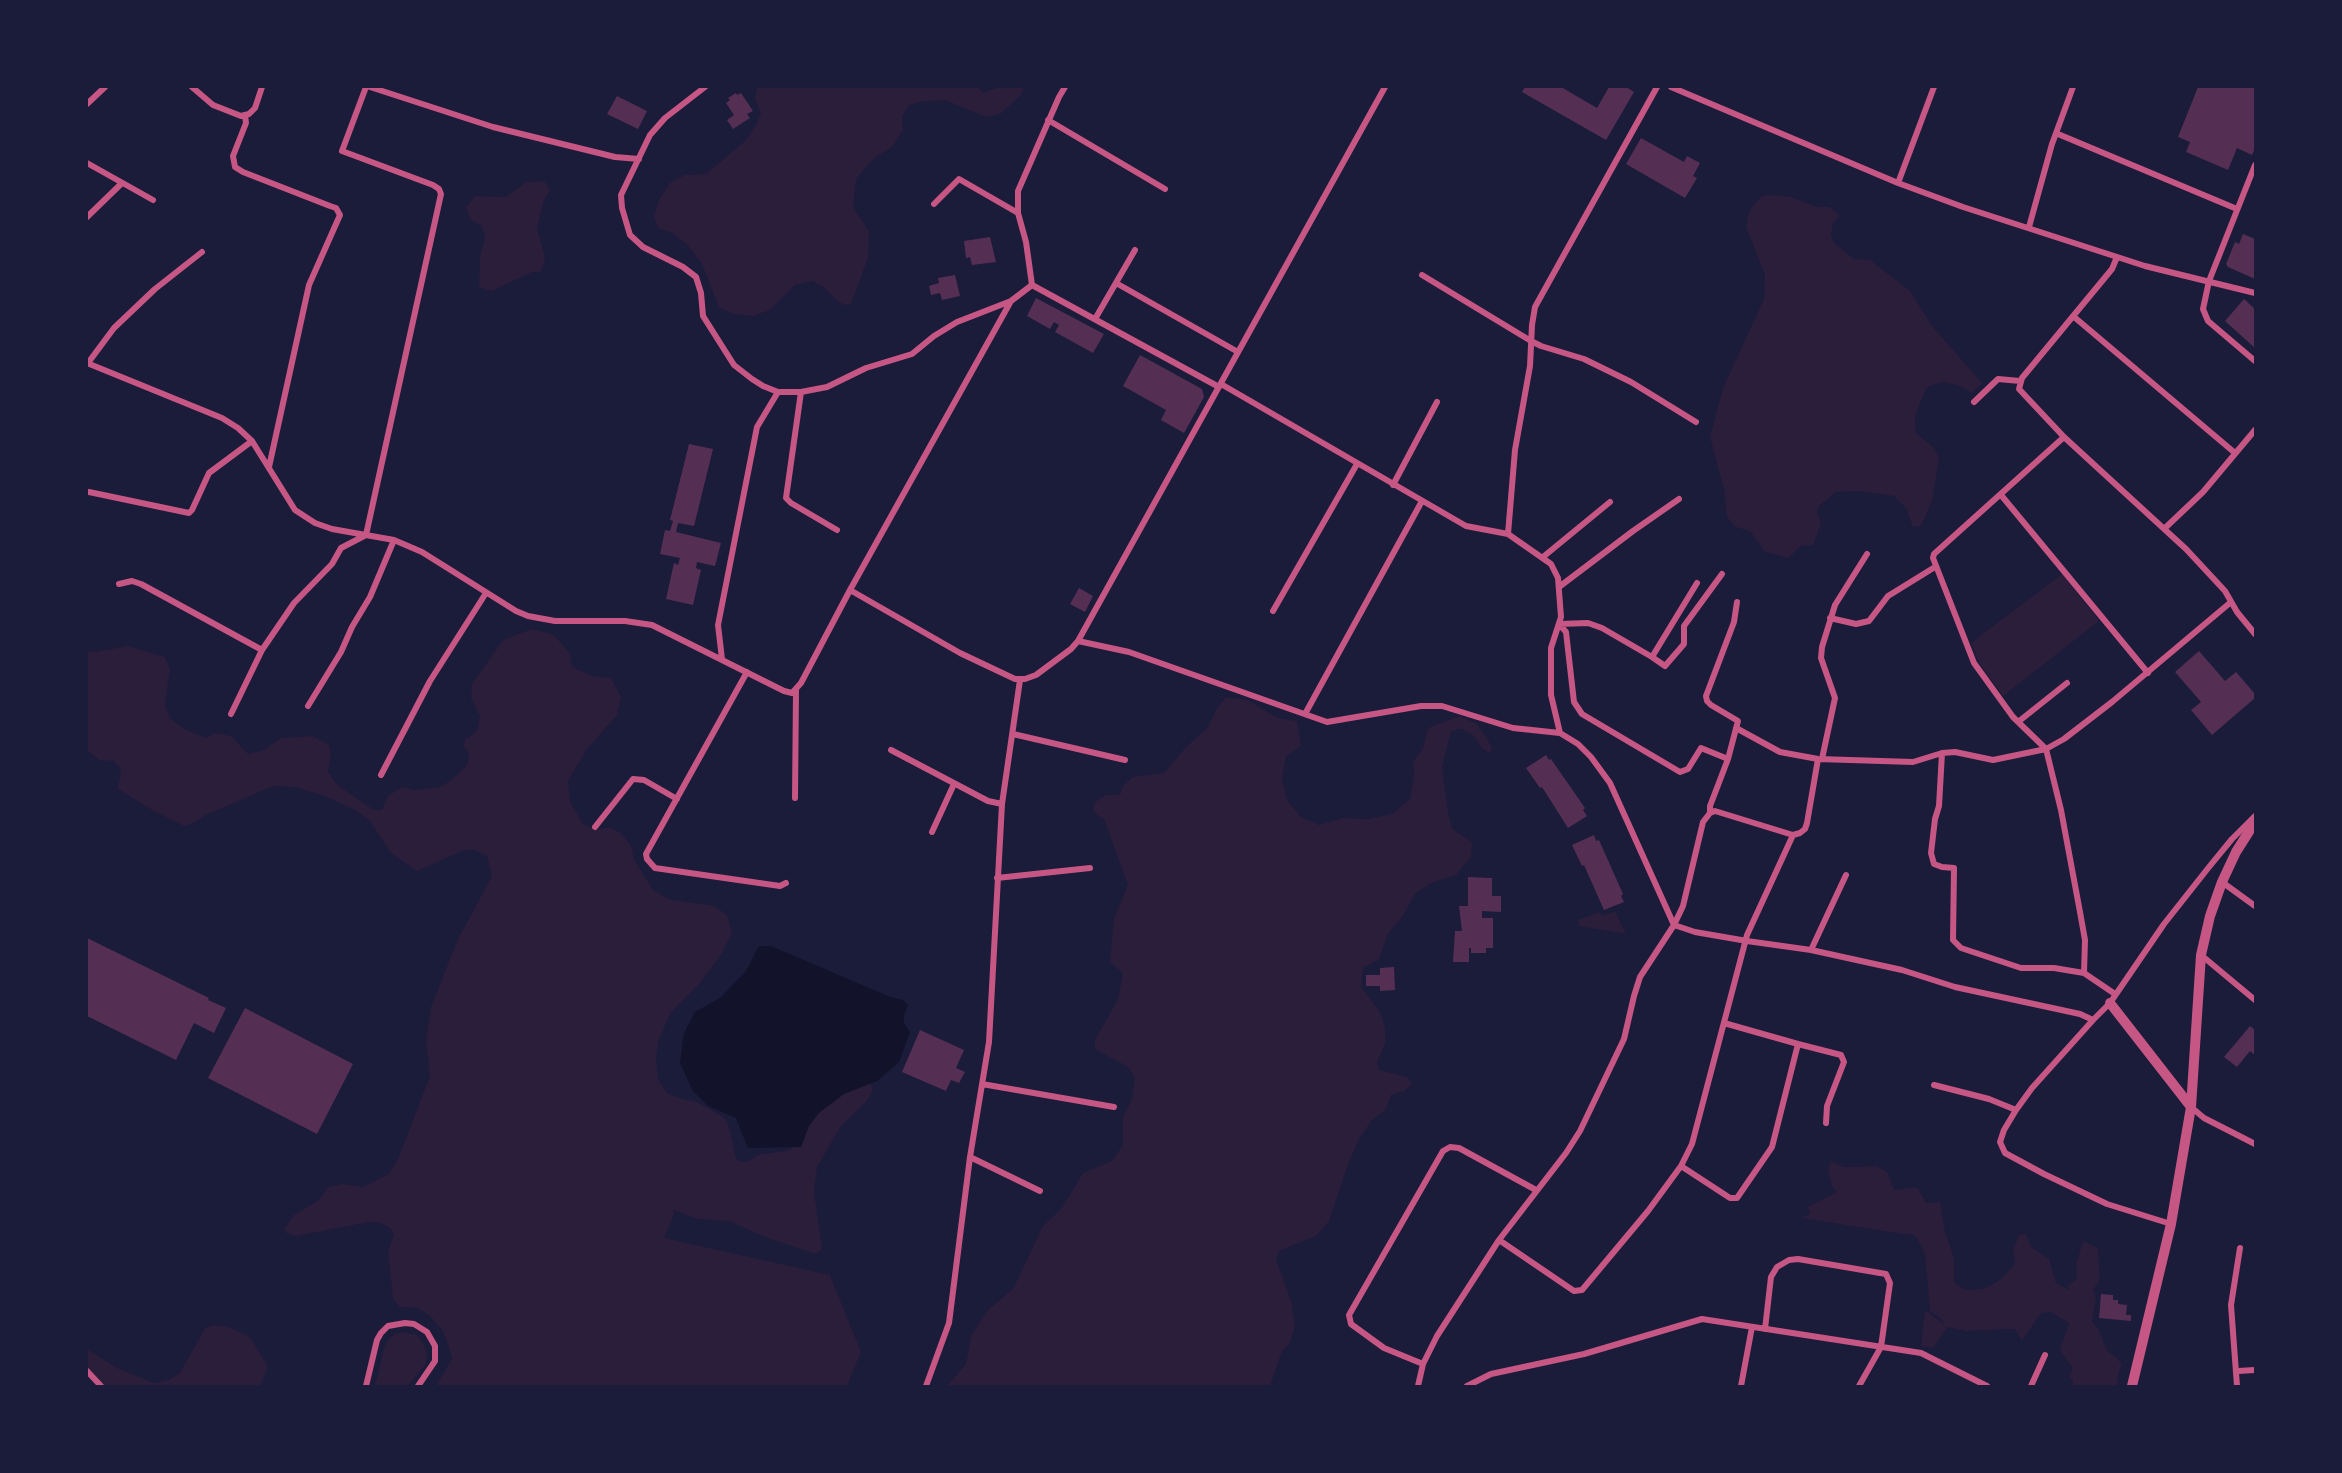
<!DOCTYPE html>
<style>
body{margin:0}
#map{position:relative;width:2342px;height:1473px;overflow:hidden;background:#1b1b3a;font-family:"DM Sans",sans-serif}
canvas{display:block}
.frame{position:absolute;inset:0;border:88px solid #1b1b3a;pointer-events:none}
</style>
<div id="map">
<canvas width="2342" height="1473"></canvas>
<div class="frame"></div>
</div>
<script>
const context = document.querySelector('canvas').getContext('2d');
context.lineJoin = 'round';
function fillPath(path, color) { context.fillStyle = color; context.fill(path, 'evenodd'); }
const shape = rows => new Path2D(rows.map(r => 'M' + r).join(''));
function trace(path, color, width, dash) { context.strokeStyle = color; context.lineWidth = width; context.lineCap = dash ? 'butt' : 'round'; context.setLineDash(dash || []); context.stroke(path); }
const green = shape([
 [757,87,978,87,983,93,999,87,1024,88,1021,95,1000,114,986,117,945,100,924,101,909,105,902,116,903,130,892,147,874,158,856,179,853,208,869,231,868,258,851,304,844,305,834,298,825,288,812,281,795,285,770,310,753,316,733,314,719,307,702,264,687,244,672,233,658,228,654,217,659,200,670,183,685,175,706,174,746,140,757,123,761,113,755,99],
 [544,181,550,190,544,200,537,228,545,258,541,272,532,272,492,291,479,287,480,258,485,237,482,226,471,220,466,208,475,196,506,197,526,182],
 [1776,195,1791,197,1817,207,1829,207,1839,214,1838,218,1833,223,1831,235,1834,243,1854,259,1870,260,1910,291,1932,326,1982,383,1972,393,1957,385,1942,382,1927,387,1919,405,1915,419,1916,433,1934,448,1939,458,1932,501,1921,526,1913,527,1906,508,1894,496,1860,491,1836,492,1819,506,1817,512,1821,524,1813,545,1800,546,1789,558,1765,552,1750,531,1736,527,1727,517,1724,490,1710,437,1723,388,1764,299,1765,275,1746,227,1748,215,1753,205,1762,196],
 [2062,574,2099,621,2003,696,1979,663,1971,643],
 [532,629,554,635,570,654,572,667,593,676,611,678,621,697,617,715,587,749,568,781,570,802,583,824,594,829,610,828,621,833,631,846,634,859,653,890,668,899,714,906,727,915,732,932,722,953,700,983,671,1012,659,1039,656,1057,658,1079,667,1093,682,1099,697,1102,725,1118,730,1130,736,1159,743,1162,749,1161,758,1155,790,1150,798,1143,815,1113,839,1094,869,1081,873,1090,866,1102,841,1126,817,1167,814,1192,822,1249,816,1254,765,1237,729,1221,699,1219,673,1210,674,1214,664,1238,830,1275,861,1352,847,1386,436,1386,452,1359,449,1347,443,1331,430,1316,418,1308,400,1307,393,1299,388,1250,394,1235,391,1229,381,1223,369,1222,296,1236,286,1233,285,1228,294,1215,319,1200,328,1187,343,1184,363,1187,389,1174,398,1159,430,1076,426,1042,431,1007,457,941,492,876,487,856,475,850,464,850,417,871,391,853,370,821,355,810,325,796,295,787,273,786,206,815,191,824,184,826,152,810,118,789,121,769,114,761,99,760,87,750,87,651,95,652,128,646,165,657,170,669,165,705,170,718,186,730,206,738,215,733,231,736,248,754,264,750,281,738,313,736,329,745,331,753,328,772,337,785,374,810,382,810,388,796,402,787,414,790,440,787,454,778,468,764,469,753,464,747,465,739,473,735,478,728,480,716,471,698,472,684,503,640],
 [1226,697,1247,700,1278,718,1297,721,1301,746,1286,756,1282,778,1287,800,1301,817,1319,825,1343,818,1368,819,1392,814,1410,799,1414,776,1413,762,1423,748,1428,728,1460,716,1477,724,1487,738,1492,749,1490,753,1482,748,1473,735,1462,729,1451,731,1442,767,1448,812,1452,829,1472,842,1471,857,1456,875,1431,883,1415,894,1404,914,1388,934,1379,959,1363,968,1361,987,1380,1012,1385,1027,1385,1044,1377,1062,1379,1070,1407,1077,1412,1084,1404,1091,1391,1095,1386,1109,1372,1120,1359,1139,1348,1164,1329,1221,1317,1235,1279,1251,1276,1259,1291,1301,1295,1326,1290,1343,1282,1351,1270,1386,947,1386,966,1364,971,1336,989,1309,1013,1289,1043,1226,1062,1208,1083,1173,1112,1161,1123,1145,1123,1117,1132,1099,1135,1078,1128,1067,1095,1049,1095,1040,1118,999,1123,973,1110,962,1114,918,1128,885,1104,819,1097,815,1093,809,1094,803,1106,795,1120,795,1123,786,1133,777,1164,773,1185,748,1208,727,1217,708],
 [1615,911,1626,934,1579,926,1578,920,1600,912,1602,916],
 [1831,1161,1844,1167,1877,1166,1887,1172,1894,1190,1917,1187,1926,1203,1940,1202,1945,1232,1954,1258,1954,1282,1965,1290,1983,1289,1997,1282,2012,1268,2015,1261,2013,1251,2019,1235,2026,1233,2032,1248,2049,1259,2056,1283,2069,1290,2068,1285,2077,1279,2076,1265,2083,1241,2098,1248,2100,1280,2093,1290,2096,1298,2092,1322,2099,1330,2107,1351,2116,1357,2122,1364,2118,1375,2117,1386,2072,1386,2073,1380,2069,1376,2073,1368,2060,1350,2069,1323,2051,1312,2041,1313,2022,1341,2016,1330,2009,1329,1966,1331,1947,1327,1933,1348,1921,1346,1925,1310,1945,1325,1940,1318,1930,1311,1925,1254,1917,1238,1910,1233,1909,1235,1802,1218,1810,1214,1808,1207,1837,1192,1832,1186,1828,1170],
 [214,1325,229,1327,250,1337,268,1367,260,1386,105,1386,87,1367,87,1349,117,1368,154,1383,169,1380,180,1373,205,1328],
 [405,1332,417,1335,423,1344,427,1352,426,1364,407,1386,375,1386,384,1348,389,1338,397,1333]
]);
const water = shape([
 [759,946,771,946,890,997,903,1000,908,1005,904,1016,904,1023,910,1032,899,1062,877,1081,844,1094,819,1113,809,1126,801,1147,748,1148,736,1118,708,1106,693,1091,680,1063,684,1033,695,1012,720,998,746,971]
]);
const building = shape([
 [1525,87,1561,87,1597,108,1609,87,1626,87,1634,92,1606,140,1522,92],
 [2198,87,2255,87,2255,148,2252,155,2237,148,2228,170,2186,152,2190,142,2178,137],
 [736,93,737,95,741,93,753,111,747,114,750,118,733,129,727,120,734,115,726,103,730,100,728,98],
 [617,96,647,111,638,129,607,114],
 [1641,138,1684,162,1687,156,1700,163,1693,176,1697,178,1685,198,1626,164],
 [2243,234,2255,239,2255,279,2228,267,2226,264,2235,242,2239,244],
 [990,237,996,262,972,265,970,257,966,258,964,241],
 [955,275,960,296,942,300,940,293,931,295,929,286,939,283,938,278],
 [1036,298,1104,334,1093,353,1055,332,1059,325,1054,322,1050,329,1027,316],
 [2244,299,2255,309,2255,348,2225,321],
 [1140,355,1202,389,1204,397,1184,433,1161,420,1166,410,1123,386],
 [689,444,713,449,694,526,678,523,676,532,721,543,715,566,697,562,696,568,701,570,693,605,666,599,674,563,678,565,680,558,660,554,665,530,670,531,673,521,670,520],
 [1079,588,1093,596,1085,612,1070,604],
 [2199,651,2225,681,2236,672,2255,694,2255,698,2212,735,2191,710,2201,702,2175,672],
 [1546,755,1549,760,1551,759,1585,808,1583,810,1587,816,1568,828,1542,787,1540,788,1526,768],
 [1594,835,1596,841,1599,840,1623,894,1621,896,1624,902,1604,910,1584,865,1582,866,1572,845],
 [1468,877,1492,878,1492,896,1501,896,1501,912,1482,911,1482,918,1493,918,1493,948,1486,948,1486,953,1471,953,1471,948,1469,948,1469,962,1453,962,1455,931,1462,931,1459,906,1468,906],
 [87,938,209,998,208,1000,226,1008,214,1033,194,1023,176,1060,87,1016],
 [1394,967,1395,990,1380,991,1380,986,1366,986,1366,975,1380,975,1380,968],
 [245,1008,353,1064,317,1134,208,1078],
 [2250,1026,2255,1030,2255,1055,2250,1051,2237,1067,2224,1057],
 [920,1030,964,1050,956,1068,965,1072,959,1083,951,1080,946,1091,902,1072],
 [2101,1294,2113,1295,2113,1300,2118,1300,2118,1304,2127,1305,2126,1315,2131,1315,2131,1321,2099,1318]
]);
const minor = shape([
 [192,87,213,105,241,116,249,114,255,108,262,87],
 [370,87,493,127,615,157,639,159],
 [705,87,665,118,650,135,621,195,622,208,630,235,643,247,683,267,696,277,701,293,703,316,734,365,752,379,763,386,778,392,801,392,827,387,866,368,912,354,934,336,957,322,1011,301],
 [1671,87,1898,183,1963,207,2145,266,2255,293],
 [87,104,105,87],
 [245,115,246,123,233,156,235,167,243,172,330,206,336,208,340,215,309,285,269,467],
 [1048,120,1165,189],
 [2058,134,2237,209],
 [87,163,153,200],
 [2255,165,2209,281,2203,309,2208,321,2255,361],
 [1898,183,1934,87],
 [934,204,959,179,1018,213],
 [87,217,122,183],
 [2029,227,2052,144,2073,87],
 [2117,257,2112,269,2022,378,2019,389,2064,437,2186,549,2225,591,2237,612,2255,634],
 [1422,275,1531,341,1541,346,1584,359,1631,382,1696,422],
 [1116,283,1238,352],
 [1032,285,1219,387],
 [2073,316,2235,453],
 [1095,319,1135,250],
 [87,363,222,418,238,428,252,441,295,510,315,523,332,529,394,540,422,552,516,611,528,616,555,621,625,621,652,625,784,691,792,693,801,683,850,590,1011,301,1032,285,1026,242,1018,213,1018,191,1059,97,1065,87],
 [88,363,114,328,155,289,202,252],
 [1221,384,1466,526,1508,534,1551,564,1558,578,1561,617,1551,648,1551,695,1560,733],
 [801,392,786,498,791,503,837,530],
 [1974,402,1998,379,2020,381],
 [2064,437,1934,554,1933,558,1974,663,2013,717,2046,749,2061,810,2080,912,2085,940,2084,973,2115,994],
 [1393,485,1437,402],
 [89,492,189,513,192,510,209,473,252,441],
 [2001,495,2148,673],
 [2164,529,2203,492,2255,430],
 [1508,534,1515,450,1530,366,1532,325,1535,307,1657,87],
 [1543,557,1610,502],
 [119,584,132,581,141,584,262,650,294,603,332,564,341,548,366,535,441,194,439,189,433,185,342,151,366,87],
 [1559,587,1633,531,1679,499],
 [850,590,960,653,1015,679,1025,679,1036,675,1071,649,1078,641,1385,87],
 [1273,611,1357,464],
 [1830,618,1856,624,1869,621,1888,596,1935,567],
 [1559,624,1566,632,1574,702,1582,714,1680,772,1688,769,1701,748,1728,759],
 [1559,624,1588,623,1602,628,1652,657,1697,583],
 [1078,641,1129,652,1327,722,1421,706,1442,706,1513,728,1560,733,1578,744,1591,757,1610,783,1674,925,1695,932,1747,941,1811,950,1902,970,1955,987,2080,1014,2093,1020,2110,1003,2164,924,2209,867,2232,839,2255,816],
 [1652,657,1665,666,1684,644,1684,626,1722,574],
 [722,659,718,625,757,427,778,392],
 [747,672,646,854,647,859,655,868,780,886,786,883],
 [308,706,341,652,352,627,370,597,394,540],
 [231,714,262,650],
 [1305,714,1422,501],
 [2018,722,2067,683],
 [1736,728,1780,752,1818,759,1913,762,1942,753,1955,752,1993,760,2046,749,2064,739,2112,702,2231,602],
 [1013,734,1125,760],
 [891,750,988,801,1002,804],
 [1942,753,1939,806,1935,819,1931,853,1934,864,1942,867,1954,868,1953,940,1961,948,2021,968,2054,968,2084,973],
 [1822,759,1835,698,1821,658,1822,647,1835,605,1867,554],
 [381,775,430,681,486,593],
 [795,798,796,690],
 [1710,813,1710,806,1728,759,1738,721,1711,705,1707,701,1706,696,1734,622,1737,602],
 [595,827,633,779,644,780,677,799],
 [932,832,954,784],
 [997,878,1090,868],
 [2222,882,2255,906],
 [1811,950,1846,875],
 [2201,955,2255,1000],
 [2093,1020,2032,1088,2016,1110,2004,1130,2000,1142,2005,1153,2044,1174,2107,1204,2171,1224],
 [1798,1044,1841,1055,1844,1062,1827,1106,1826,1123],
 [982,1084,1114,1107],
 [1934,1085,1989,1099,2016,1110],
 [2191,1107,2204,1118,2255,1144],
 [970,1157,1040,1191],
 [1681,1166,1730,1198,1737,1198,1772,1147,1798,1044,1724,1023],
 [1499,1240,1574,1291,1582,1290,1648,1211,1681,1166,1692,1144,1747,935,1793,835],
 [1765,1329,1771,1277,1777,1267,1789,1260,1798,1259,1886,1274,1890,1283,1881,1347,1859,1386],
 [1423,1364,1384,1348,1351,1324,1349,1315,1443,1151,1450,1147,1459,1148,1536,1190],
 [87,1371,101,1386],
 [2238,1371,2255,1370],
 [366,1386,377,1340,381,1333,388,1326,405,1323,414,1324,427,1332,435,1346,435,1361,418,1386],
 [926,1386,949,1323,970,1157,989,1042,1002,804,1020,680],
 [1418,1386,1423,1364,1437,1336,1499,1240,1566,1153,1580,1131,1624,1039,1634,996,1640,977,1674,925,1683,906,1703,822,1710,813,1715,811,1793,835,1800,833,1805,829,1807,823,1818,759],
 [1467,1386,1491,1374,1584,1354,1702,1319,1921,1353,1987,1386],
 [1741,1386,1752,1327],
 [2031,1386,2045,1355],
 [2237,1386,2231,1305,2240,1248]
]);
const tertiary = shape([
 [2110,1003,2191,1107],
 [2132,1386,2171,1224,2191,1107,2201,955,2210,916,2222,882,2236,852,2255,822]
]);
fillPath(green, '#2a1e3b');
fillPath(water, '#12122b');
fillPath(building, '#542f53');
trace(minor, '#c65784', 6);
trace(tertiary, '#c65784', 10);
</script>
